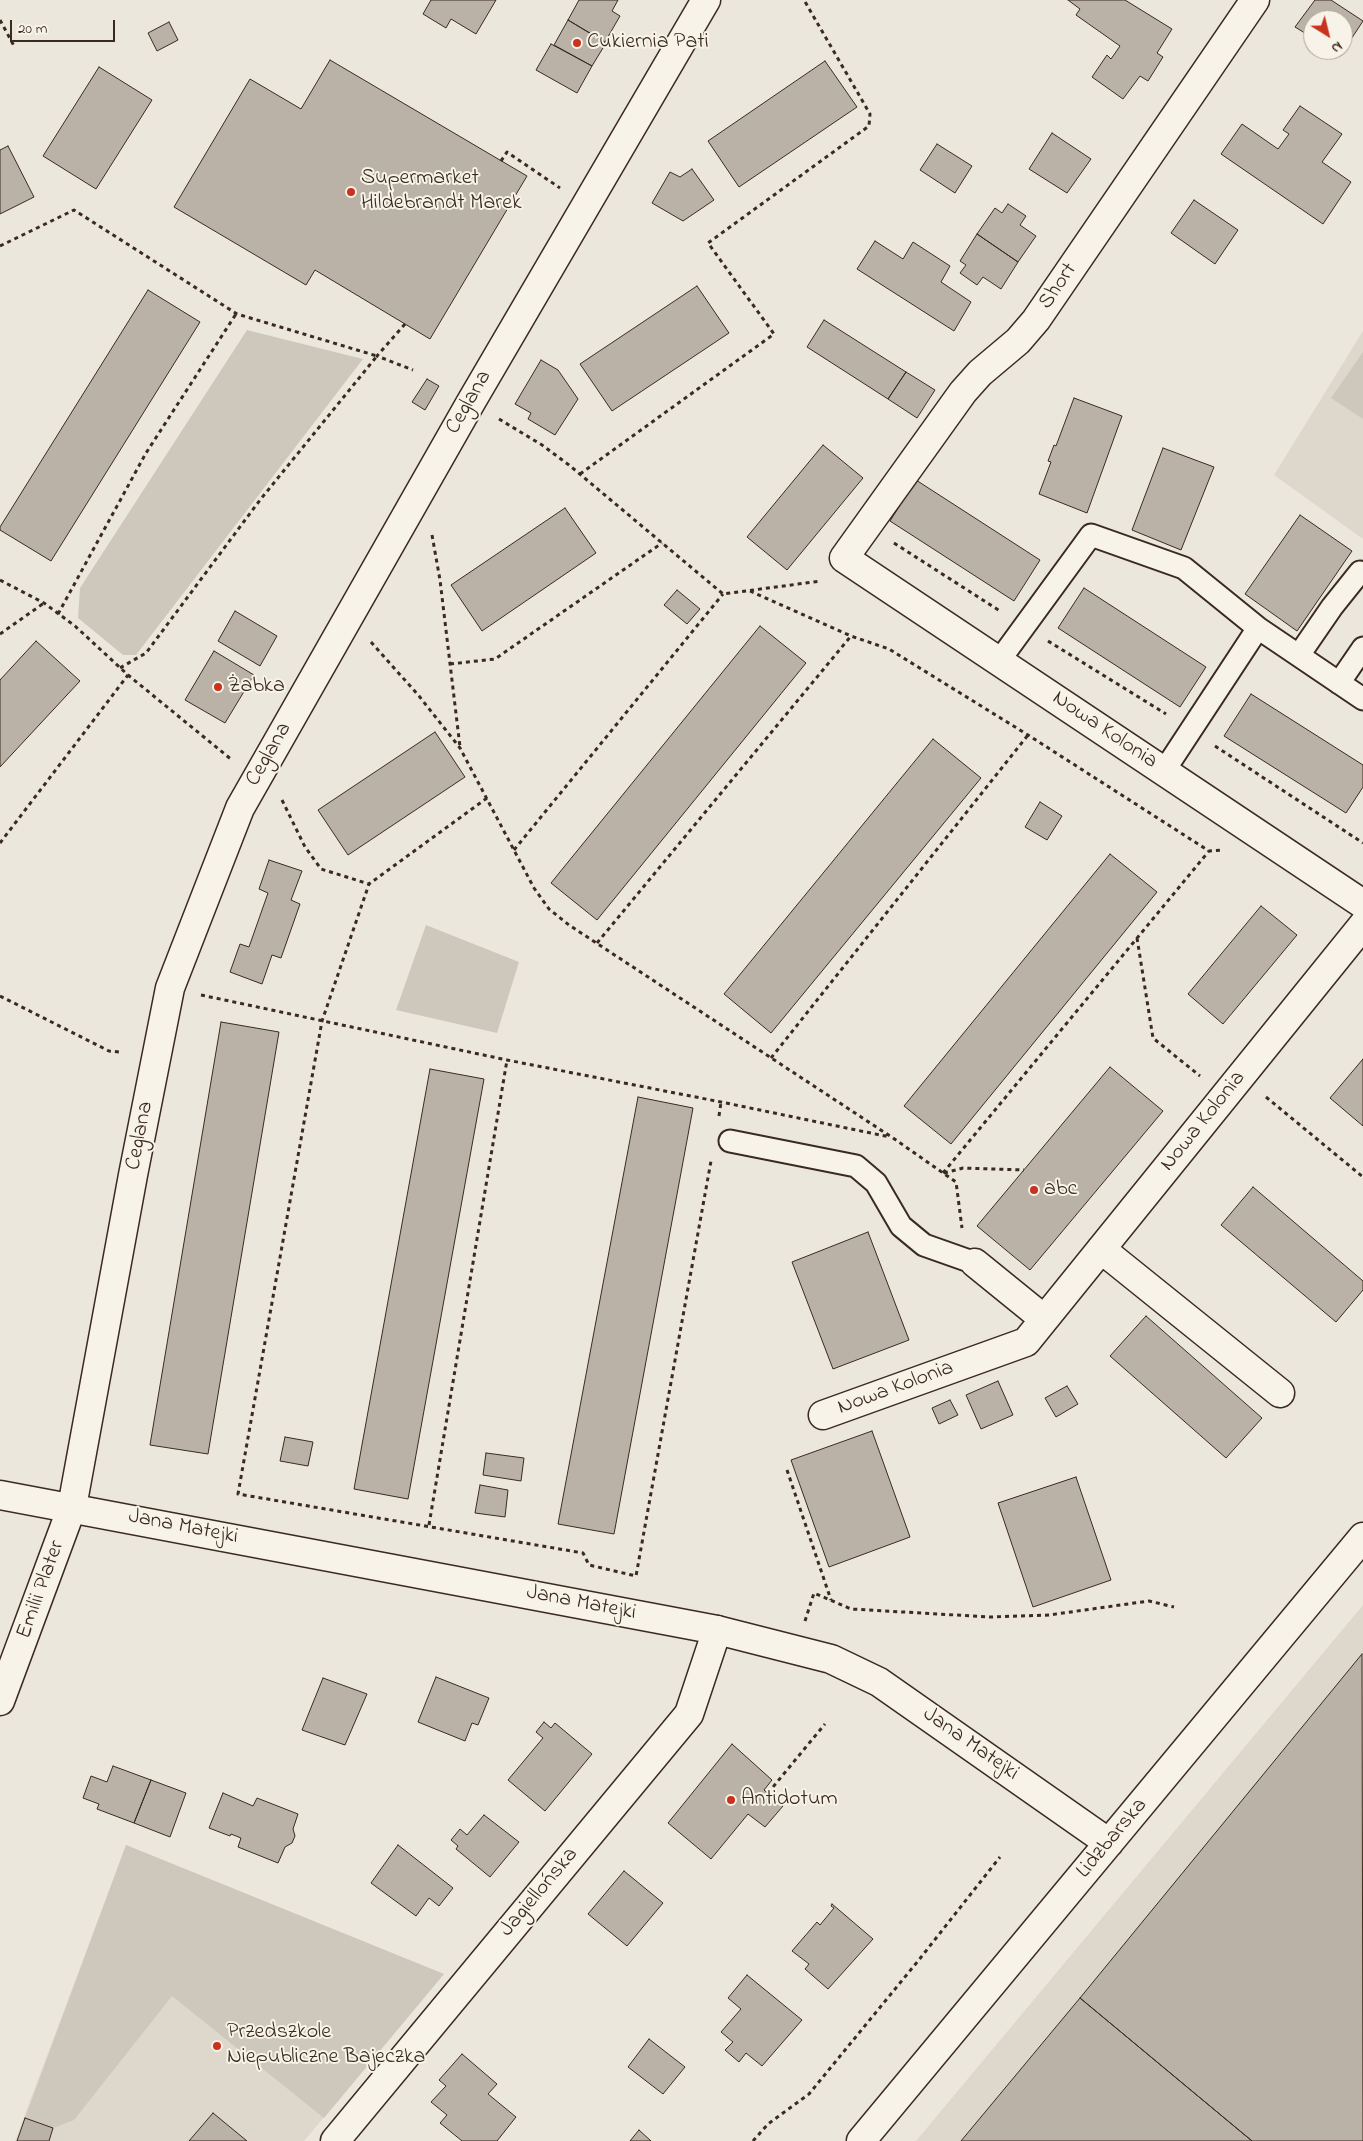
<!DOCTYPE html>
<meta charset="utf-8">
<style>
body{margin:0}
#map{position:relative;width:1363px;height:2141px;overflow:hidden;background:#ece7dc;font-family:"Indie Flower",sans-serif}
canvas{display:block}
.north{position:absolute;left:1303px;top:10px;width:50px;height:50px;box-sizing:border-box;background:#f7f3e8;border:1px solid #aca397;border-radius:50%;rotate:144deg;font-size:14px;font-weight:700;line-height:20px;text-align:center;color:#3b2a1e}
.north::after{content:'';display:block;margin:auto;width:18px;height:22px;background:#c8321e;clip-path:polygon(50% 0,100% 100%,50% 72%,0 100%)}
.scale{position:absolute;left:10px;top:20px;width:105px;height:22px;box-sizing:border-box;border:2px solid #3b2a1e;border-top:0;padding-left:6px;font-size:15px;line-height:18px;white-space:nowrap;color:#3b2a1e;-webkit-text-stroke:4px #f7f3e8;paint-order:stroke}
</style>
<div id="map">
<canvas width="1363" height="2141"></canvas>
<div class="north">N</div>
<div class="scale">20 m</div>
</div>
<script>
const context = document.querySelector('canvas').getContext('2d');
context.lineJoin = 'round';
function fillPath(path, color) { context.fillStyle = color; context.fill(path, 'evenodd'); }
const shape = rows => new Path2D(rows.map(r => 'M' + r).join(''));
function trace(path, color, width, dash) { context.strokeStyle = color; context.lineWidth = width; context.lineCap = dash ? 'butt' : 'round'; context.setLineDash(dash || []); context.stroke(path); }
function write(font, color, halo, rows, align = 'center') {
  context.font = font + ' "Indie Flower",sans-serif'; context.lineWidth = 4; context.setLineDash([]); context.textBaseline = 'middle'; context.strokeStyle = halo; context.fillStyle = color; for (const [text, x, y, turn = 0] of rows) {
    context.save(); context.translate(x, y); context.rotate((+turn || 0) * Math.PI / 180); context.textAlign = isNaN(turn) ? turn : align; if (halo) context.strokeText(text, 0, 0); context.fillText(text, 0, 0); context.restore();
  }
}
const built = shape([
 [1363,331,1363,539,1274,475],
 [1363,1605,1363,2141,916,2141],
 [126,1845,444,1974,304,2141,15,2141]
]);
const green = shape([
 [247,330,363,359,136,655,123,655,78,618,80,588],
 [1363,352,1363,419,1331,398],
 [426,925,519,962,497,1033,396,1010],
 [126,1845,444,1974,324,2118,172,1996,74,2120,53,2128,25,2118]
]);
const building = shape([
 [431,0,496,0,476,34,451,19,446,28,423,14,431,0],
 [579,0,618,0,612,11,620,16,605,42,568,20,579,0],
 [1068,0,1125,0,1172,29,1157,53,1163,57,1148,81,1140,76,1123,99,1092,77,1107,55,1111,59,1120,46,1076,15,1080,9,1068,0],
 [1315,0,1331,0,1363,21,1340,56,1331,50,1343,50,1343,20,1313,20,1313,38,1295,27,1315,0],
 [568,20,606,43,592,66,554,45,568,20],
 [169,22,178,40,157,51,148,33,169,22],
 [551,44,592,66,577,93,536,70,551,44],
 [330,60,527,176,430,339,315,270,306,285,174,207,250,79,301,109,330,60],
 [825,61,857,107,739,187,708,141,825,61],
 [99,67,152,100,96,189,43,156,99,67],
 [1300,106,1342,134,1322,162,1351,182,1323,224,1221,154,1242,124,1278,149,1289,134,1283,130,1300,106],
 [1052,133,1091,159,1067,193,1029,169,1052,133],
 [937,144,972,166,955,193,920,170,937,144],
 [8,146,34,197,0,214,0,150,8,146],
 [692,169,714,200,683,221,652,203,670,172,680,177,692,169],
 [1194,200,1238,230,1215,264,1171,233,1194,200],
 [1008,204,1026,216,1020,225,1036,236,1018,262,977,234,995,208,1002,213,1008,204],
 [977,234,1018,262,1001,289,983,277,977,285,960,273,966,265,960,261,977,234],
 [875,241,903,259,913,242,950,266,941,282,971,302,954,331,857,269,875,241],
 [697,286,729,333,612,411,580,364,697,286],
 [148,290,200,322,51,561,0,530,0,527,148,290],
 [824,320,906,372,888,399,807,347,824,320],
 [541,360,558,370,578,399,555,435,528,419,531,413,515,404,541,360],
 [906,372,935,390,917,418,888,399,906,372],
 [427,379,439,386,425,410,412,402,427,379],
 [1074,398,1122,416,1087,513,1039,494,1051,462,1048,461,1054,445,1056,446,1074,398],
 [823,445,863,478,787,570,747,537,823,445],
 [1163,448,1214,467,1181,550,1132,530,1163,448],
 [916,480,1040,560,1014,601,890,521,916,480],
 [565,508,596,553,482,631,451,585,565,508],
 [1300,515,1352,551,1297,631,1245,594,1300,515],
 [1084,588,1206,667,1180,707,1058,628,1084,588],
 [677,590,700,609,687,624,664,605,677,590],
 [235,611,277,636,260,666,218,641,235,611],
 [760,626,806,663,597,920,551,883,760,626],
 [36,641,80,681,0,767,0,680,36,641],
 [214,651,254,675,225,723,185,700,214,651],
 [1251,694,1363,765,1363,787,1346,813,1224,736,1251,694],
 [435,732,465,777,348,855,318,810,435,732],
 [933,739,981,778,771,1033,724,994,933,739],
 [1040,802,1062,816,1047,840,1025,827,1040,802],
 [1110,854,1157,892,951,1144,904,1106,1110,854],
 [269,860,302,871,291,900,300,904,281,958,272,955,262,984,230,972,240,944,249,947,268,893,259,889,269,860],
 [1261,906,1297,935,1223,1024,1188,994,1261,906],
 [221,1022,279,1032,208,1454,150,1445,221,1022],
 [1363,1059,1363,1126,1330,1098,1363,1059],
 [1110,1067,1163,1111,1030,1270,977,1226,1110,1067],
 [430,1069,484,1079,408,1499,354,1489,430,1069],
 [638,1097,693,1108,614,1534,558,1524,638,1097],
 [1253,1187,1363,1281,1363,1290,1336,1322,1221,1225,1253,1187],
 [868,1232,909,1340,833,1369,792,1262,868,1232],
 [1146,1316,1262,1418,1226,1458,1110,1356,1146,1316],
 [998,1381,1013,1415,981,1429,966,1395,998,1381],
 [1067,1386,1078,1404,1056,1417,1045,1398,1067,1386],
 [950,1400,958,1415,939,1424,932,1408,950,1400],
 [872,1431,910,1537,829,1567,791,1460,872,1431],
 [285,1437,313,1442,308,1466,280,1461,285,1437],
 [486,1453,524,1458,521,1481,483,1475,486,1453],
 [1076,1477,1111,1580,1033,1607,998,1503,1076,1477],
 [480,1485,508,1490,505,1517,475,1513,480,1485],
 [1362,1654,1363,2141,1252,2141,1080,1998,1362,1654],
 [436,1677,489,1698,478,1725,472,1723,465,1741,418,1722,436,1677],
 [323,1678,367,1694,345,1745,302,1730,323,1678],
 [544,1722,551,1728,555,1723,592,1754,545,1811,508,1780,543,1738,536,1732,544,1722],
 [732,1744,772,1780,764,1790,783,1806,765,1827,748,1814,711,1859,668,1823,732,1744],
 [113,1766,151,1780,134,1823,97,1809,99,1804,83,1798,91,1776,107,1782,113,1766],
 [151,1780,186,1793,170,1837,134,1823,151,1780],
 [223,1793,253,1806,257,1798,298,1814,293,1829,295,1836,292,1843,285,1847,278,1863,238,1847,241,1838,231,1834,230,1836,209,1828,223,1793],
 [484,1815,519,1842,490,1877,456,1849,458,1846,451,1840,460,1829,467,1835,484,1815],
 [398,1845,453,1888,439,1906,429,1898,416,1916,371,1883,398,1845],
 [624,1871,663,1903,627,1946,588,1914,624,1871],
 [832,1904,873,1939,828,1989,805,1969,809,1964,792,1951,817,1922,820,1925,834,1908,831,1906,832,1904],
 [747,1975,802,2020,762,2066,746,2053,739,2062,725,2050,733,2042,721,2032,741,2009,728,1998,747,1975],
 [1080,1998,1252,2141,961,2141,1080,1998],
 [649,2039,685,2067,663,2094,628,2067,649,2039],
 [462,2054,497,2084,488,2094,516,2117,497,2141,462,2141,440,2123,447,2115,431,2102,446,2086,439,2080,462,2054],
 [213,2113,247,2141,189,2141,213,2113],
 [25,2118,53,2128,49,2141,17,2141,25,2118],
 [639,2130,651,2141,630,2141,639,2130]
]);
const path = shape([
 [0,20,14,46],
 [501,161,507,152,560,188],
 [0,246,74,210,237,314,377,356,260,500,146,653,120,668],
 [405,324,377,356,413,370],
 [499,419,542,445,569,465,723,594,821,581],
 [580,474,774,334,708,243,869,126,870,114,804,0],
 [432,535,440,580,460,747],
 [894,543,1000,611],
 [0,580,44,603,75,626,128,675,232,760],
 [750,591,851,636],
 [58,614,146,453,236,314],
 [0,634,44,603],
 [1048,641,1166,714],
 [371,642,419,696,460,748,534,888,549,909,569,925,893,1138,956,1182,962,1228],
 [450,664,495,659,662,543],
 [1215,746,1363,843],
 [487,798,369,884,322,1021,238,1494,583,1553,589,1565,636,1576,711,1161],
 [282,800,305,847,321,869,369,884],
 [0,843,128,675],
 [514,850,723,594],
 [1137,938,1153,1038,1200,1076],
 [597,943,851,636,889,649,1028,735,1209,851,1223,850],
 [201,995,507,1060,721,1102,890,1137],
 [0,996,109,1051,119,1052],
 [771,1058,1028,735],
 [1266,1097,1363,1177],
 [719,1116,721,1102],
 [943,1173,1209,851],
 [944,1173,963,1168,1024,1170],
 [787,1470,831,1600],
 [429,1525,507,1060],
 [805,1621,814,1593,851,1609,990,1617,1049,1615,1149,1601,1174,1607],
 [768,1793,825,1724],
 [753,2141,768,2124,809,2094,918,1961,1000,1857]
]);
const lane = shape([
 [1299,655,1332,607,1360,572,1363,574],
 [999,661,1091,535,1184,568,1258,628,1363,699],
 [1339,683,1363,648],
 [1164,771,1258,628],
 [730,1141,856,1166,876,1183,901,1226,924,1245,975,1263]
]);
const street = shape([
 [1255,0,1036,320,1018,341,980,373,963,392,844,558,1363,904],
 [1101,1249,1280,1393],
 [975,1263,1044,1319],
 [823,1415,1026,1342,1363,925],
 [0,1701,72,1507,133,1175,170,988,240,808,471,402,706,0],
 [335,2141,689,1714,717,1630]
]);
const secondary = shape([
 [0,1495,717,1630,831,1659,879,1682,1109,1843],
 [861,2141,1363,1537]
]);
const markers = [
 [577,43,5,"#c8321e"],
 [351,192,5,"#c8321e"],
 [218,687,5,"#c8321e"],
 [1034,1190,5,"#c8321e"],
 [731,1800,5,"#c8321e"],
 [217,2046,5,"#c8321e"]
];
const poiNames = [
 ["Cukiernia Pati",587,43],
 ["Supermarket",361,179],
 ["Hildebrandt Marek",361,204],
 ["Żabka",228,687],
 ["abc",1044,1190],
 ["Antidotum",741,1800],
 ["Przedszkole",227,2033],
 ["Niepubliczne Bajeczka",227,2058]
];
const streetNames = [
 ["Short",1059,287,-56],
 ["Ceglana",470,403,-60],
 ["Nowa Kolonia",1104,731,34],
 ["Ceglana",270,755,-60],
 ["Nowa Kolonia",1204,1122,-51],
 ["Ceglana",141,1136,-79],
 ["Nowa Kolonia",896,1389,-20],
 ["Jana Matejki",183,1528,11],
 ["Emilii Plater",42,1590,-70],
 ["Jana Matejki",581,1604,11],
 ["Jana Matejki",970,1745,35],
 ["Lidzbarska",1113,1839,-50],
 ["Jagiellońska",540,1893,-50]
];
fillPath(built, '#ddd7cc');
fillPath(green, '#cec8bc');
fillPath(building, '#bab2a7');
trace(building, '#3b2a1e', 1);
trace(lane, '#3b2a1e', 25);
trace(street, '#3b2a1e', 31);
trace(secondary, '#3b2a1e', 31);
trace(path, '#3b2a1e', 3, [4, 4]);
trace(lane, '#f7f3e8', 21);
trace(street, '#f7f3e8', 28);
trace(secondary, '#f7f3e8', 28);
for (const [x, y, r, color] of markers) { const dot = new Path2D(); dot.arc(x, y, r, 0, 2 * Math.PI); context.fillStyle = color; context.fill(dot); trace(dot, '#f7f3e8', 2); }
write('22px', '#3b2a1e', '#f7f3e8', poiNames, 'left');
write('22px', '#3b2a1e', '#f7f3e8', streetNames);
</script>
